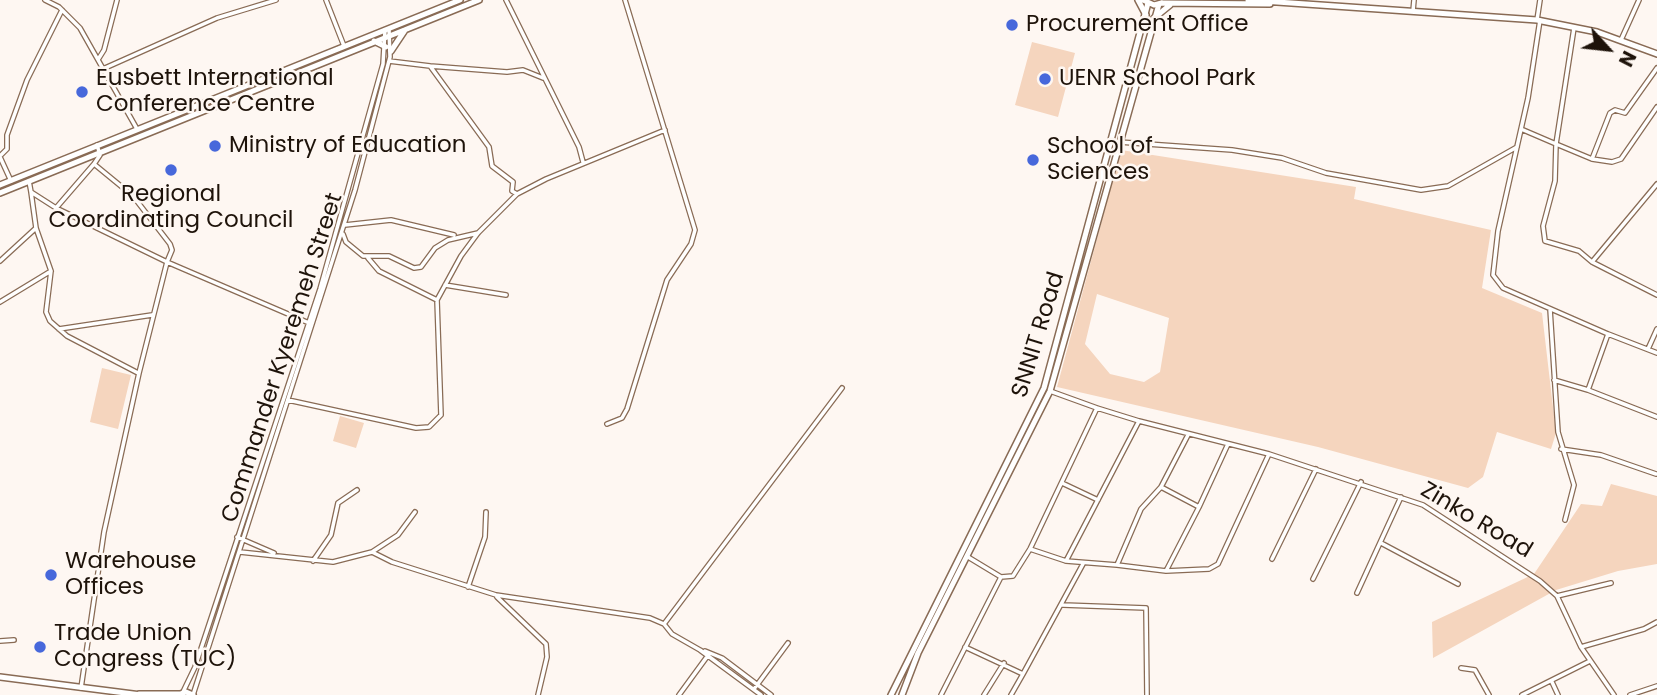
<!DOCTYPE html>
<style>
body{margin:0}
#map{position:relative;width:1657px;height:695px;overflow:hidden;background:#fef7f2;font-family:Poppins,sans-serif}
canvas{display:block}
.north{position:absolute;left:1573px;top:14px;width:70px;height:70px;-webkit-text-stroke:5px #fef7f2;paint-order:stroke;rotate:117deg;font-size:19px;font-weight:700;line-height:28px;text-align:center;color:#1e130a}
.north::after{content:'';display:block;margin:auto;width:24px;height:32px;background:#1e130a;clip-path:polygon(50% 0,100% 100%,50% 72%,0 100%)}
</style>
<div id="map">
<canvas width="1657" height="695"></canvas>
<div class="north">N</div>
</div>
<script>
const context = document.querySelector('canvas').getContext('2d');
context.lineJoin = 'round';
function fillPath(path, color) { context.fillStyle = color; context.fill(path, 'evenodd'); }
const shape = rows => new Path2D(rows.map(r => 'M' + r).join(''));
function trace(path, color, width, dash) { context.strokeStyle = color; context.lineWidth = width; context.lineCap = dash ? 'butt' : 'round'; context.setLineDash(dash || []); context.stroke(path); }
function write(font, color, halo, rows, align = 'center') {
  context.font = font + ' Poppins,sans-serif'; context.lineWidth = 5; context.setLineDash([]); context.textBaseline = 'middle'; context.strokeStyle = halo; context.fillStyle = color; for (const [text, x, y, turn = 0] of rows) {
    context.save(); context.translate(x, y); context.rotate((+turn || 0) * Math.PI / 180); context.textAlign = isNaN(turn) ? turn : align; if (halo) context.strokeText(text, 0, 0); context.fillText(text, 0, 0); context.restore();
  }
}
const green = shape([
 [1032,42,1075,53,1058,117,1015,105],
 [1121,150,1356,187,1354,199,1491,230,1482,288,1542,313,1556,433,1551,449,1497,432,1483,477,1468,488,1318,447,1057,387],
 [1097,294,1169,318,1160,372,1144,382,1110,374,1085,344],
 [102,368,131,375,118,429,90,422],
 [340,416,364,423,356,448,333,441],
 [1611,484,1657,496,1657,564,1618,571,1556,590,1433,658,1432,622,1534,574,1581,504,1602,506]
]);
const street = shape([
 [45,0,59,7,80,28,137,129],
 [326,0,344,46],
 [506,0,579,147,583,162],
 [1413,11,1414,0],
 [1537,20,1540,0],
 [1540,20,1528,98,1498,231,1493,275,1503,288,1608,334,1588,390,1657,417],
 [1574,28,1556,144,1592,159,1612,162,1621,159,1657,107],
 [1621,40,1639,0],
 [99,58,104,50,117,0],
 [389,61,430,66,489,147,492,166,513,182,512,191,517,194],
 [430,66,507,72,523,70,543,78],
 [105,68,217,18,276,0],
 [1521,129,1556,144,1555,181,1543,226,1545,241,1579,251,1592,262,1657,295],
 [1119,142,1232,150,1282,158,1326,173,1421,190,1448,186,1517,147],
 [97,145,100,155,94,164,133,196,170,244,172,250,167,262,309,323],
 [0,156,7,149,7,135,27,80,62,10],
 [0,157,11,181],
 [1592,159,1610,113,1615,110,1625,113,1657,68],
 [29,181,31,192,56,208,167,262,139,373,104,532,81,688],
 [31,192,36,228,51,271,46,312,50,321,67,336,138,373],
 [56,208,94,164],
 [345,225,391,220,454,235],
 [343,234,346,242,363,256,389,256,414,268,421,267,435,248,448,240,478,233],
 [368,258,379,271,437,300],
 [0,261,36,228],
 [1592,262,1657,184],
 [445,285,506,295],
 [0,302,51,271],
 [1550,309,1558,432,1574,485,1565,520],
 [59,329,152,315],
 [1608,334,1657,353],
 [1648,349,1657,329],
 [1554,380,1588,390],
 [288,400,416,428,429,427,441,415,437,300,461,256,478,233,517,194,546,179,665,130],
 [1139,421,1269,454,1423,505,1540,581,1557,596,1581,647,1614,695],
 [607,424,622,418,627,409,667,280,691,244,695,230,625,0],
 [1561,449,1601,455,1656,474],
 [1062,483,1098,500],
 [1161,487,1199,507,1228,444],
 [237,537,274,553],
 [1381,543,1458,584],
 [1030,549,1066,561,1139,421,1097,408],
 [240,552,333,562,372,552,398,535,415,512],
 [372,552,392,562,496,595,650,618,664,624],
 [968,557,1001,577,1013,576,1030,549,1097,408,1050,391],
 [1272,559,1316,469],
 [313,561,331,535,338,503,357,490],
 [1066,561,1117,565,1141,509,1161,487,1188,435],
 [1117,565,1166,571,1199,507],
 [1166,571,1209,569,1218,564,1269,454],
 [1313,579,1361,482],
 [468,587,485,537,486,512],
 [1357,593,1401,497],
 [1557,596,1611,583],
 [497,597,546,644,547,657,538,695],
 [1063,605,1146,608,1147,695],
 [0,641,14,640],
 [965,647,1023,674,1083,564],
 [1581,647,1644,629,1657,622],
 [705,651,722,658,771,695],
 [1461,668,1475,670,1489,695],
 [1552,682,1558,695],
 [754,689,788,643],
 [183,692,195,667,320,289,383,64,385,30],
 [193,695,355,190,390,57,389,29],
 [679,695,709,654],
 [761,695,700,650,672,634,664,624,842,388],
 [941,695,1001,577],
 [984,695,1004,663],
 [1011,695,1023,674],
 [1522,695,1590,661],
 [1630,695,1657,686]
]);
const secondary = shape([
 [0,677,141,695],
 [139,694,180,694],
 [180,694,186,692,193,695],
 [891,695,1044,388,1148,3],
 [902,695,918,653,1050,391,1159,4]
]);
const primary = shape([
 [1138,0,1146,15],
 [1143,0,1154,5,1162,3],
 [1248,0,1537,20,1597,32,1657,54],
 [1161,3,1270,4],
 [1154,18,1170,5],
 [374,41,386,47],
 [391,51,405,30],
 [0,185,460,0],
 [0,193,479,0]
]);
const markers = [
 [1012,25,7,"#4768db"],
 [1045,79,7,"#4768db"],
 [82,92,7,"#4768db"],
 [215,146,7,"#4768db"],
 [1033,160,7,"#4768db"],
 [171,170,7,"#4768db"],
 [51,575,7,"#4768db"],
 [40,647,7,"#4768db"]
];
const poiNames = [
 ["Procurement Office",1026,25],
 ["Eusbett International",96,79],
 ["Conference Centre",96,105],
 ["UENR School Park",1059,79],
 ["Ministry of Education",229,146],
 ["School of",1047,147],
 ["Sciences",1047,173],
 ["Regional",171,195,"center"],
 ["Coordinating Council",171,221,"center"],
 ["Warehouse",65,562],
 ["Offices",65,588],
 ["Trade Union",54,634],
 ["Congress (TUC)",54,660]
];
const streetNames = [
 ["SNNIT Road",1039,335,-73],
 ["Commander Kyeremeh Street",283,358,-72],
 ["Zinko Road",1476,521,31]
];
fillPath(green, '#f5d5be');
trace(street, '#896b55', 6);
trace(secondary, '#896b55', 8);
trace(primary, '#896b55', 8);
trace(street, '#fff', 3.5);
trace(secondary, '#fff', 5);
trace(primary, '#fff', 5);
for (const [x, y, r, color] of markers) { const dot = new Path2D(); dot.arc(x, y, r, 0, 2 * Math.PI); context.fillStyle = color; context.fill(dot); trace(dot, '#fef7f2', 2.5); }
write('23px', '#1e130a', '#fef7f2', poiNames, 'left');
write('23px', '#1e130a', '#fef7f2', streetNames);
</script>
